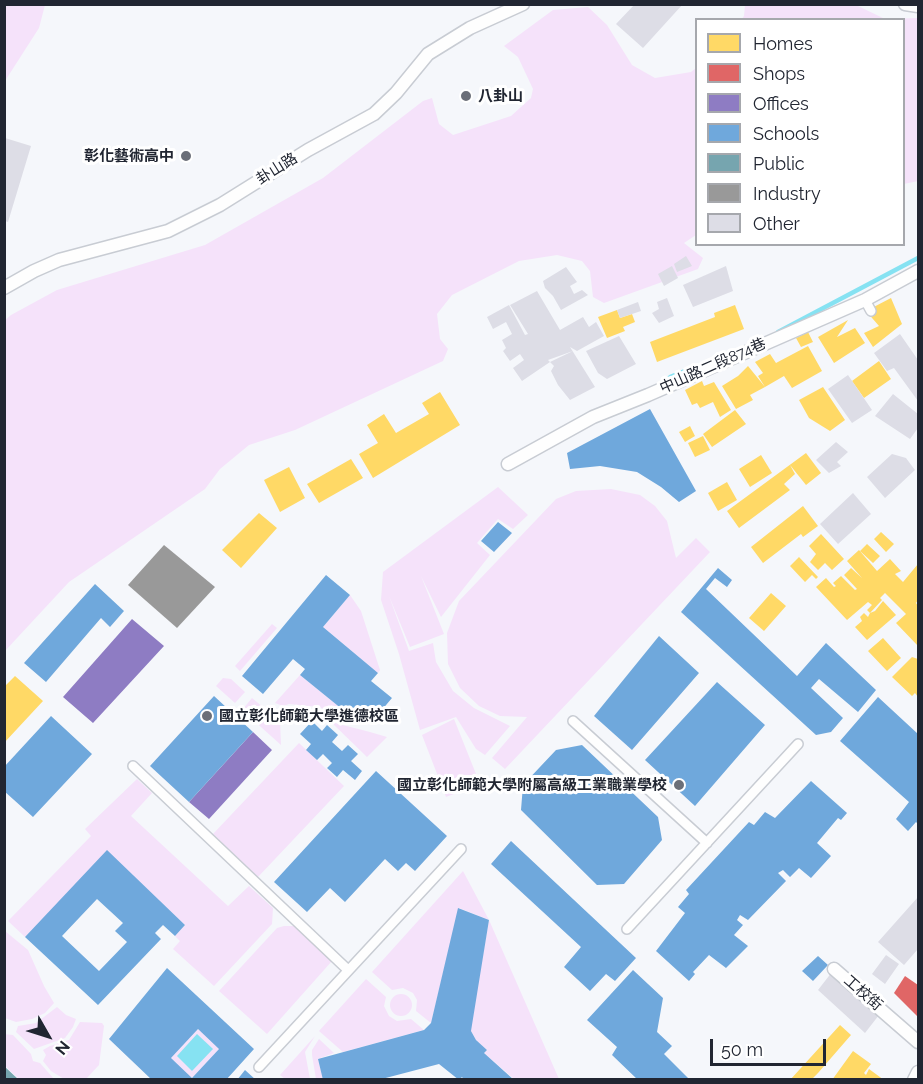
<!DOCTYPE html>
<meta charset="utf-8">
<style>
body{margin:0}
#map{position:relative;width:923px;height:1084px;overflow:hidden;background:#f5f7fb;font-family:Raleway,sans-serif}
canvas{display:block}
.frame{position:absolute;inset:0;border:6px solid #212632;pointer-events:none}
.legend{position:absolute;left:695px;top:18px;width:210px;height:228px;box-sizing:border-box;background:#fff;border:2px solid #a6a8ad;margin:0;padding:8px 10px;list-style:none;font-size:18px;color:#212632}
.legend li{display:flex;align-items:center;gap:12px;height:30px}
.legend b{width:30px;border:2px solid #a6a8ad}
.north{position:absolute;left:18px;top:1006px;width:60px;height:60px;-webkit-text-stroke:4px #fff;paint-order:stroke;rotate:129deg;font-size:16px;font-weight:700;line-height:24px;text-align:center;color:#212632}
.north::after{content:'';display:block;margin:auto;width:21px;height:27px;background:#212632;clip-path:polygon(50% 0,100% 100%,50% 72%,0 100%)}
.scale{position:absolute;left:710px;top:1039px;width:116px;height:27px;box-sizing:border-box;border:3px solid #212632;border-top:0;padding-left:8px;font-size:18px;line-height:21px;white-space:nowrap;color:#212632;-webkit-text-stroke:4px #fff;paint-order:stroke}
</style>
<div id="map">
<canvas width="923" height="1084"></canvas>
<div class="frame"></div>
<ul class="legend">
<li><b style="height:16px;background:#ffd966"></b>Homes</li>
<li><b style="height:16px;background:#e06666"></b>Shops</li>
<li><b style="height:16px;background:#8e7cc3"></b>Offices</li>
<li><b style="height:16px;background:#6fa8dc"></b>Schools</li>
<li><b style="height:16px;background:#76a5af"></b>Public</li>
<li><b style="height:16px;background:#999"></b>Industry</li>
<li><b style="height:16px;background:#dddde6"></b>Other</li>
</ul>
<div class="north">N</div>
<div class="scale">50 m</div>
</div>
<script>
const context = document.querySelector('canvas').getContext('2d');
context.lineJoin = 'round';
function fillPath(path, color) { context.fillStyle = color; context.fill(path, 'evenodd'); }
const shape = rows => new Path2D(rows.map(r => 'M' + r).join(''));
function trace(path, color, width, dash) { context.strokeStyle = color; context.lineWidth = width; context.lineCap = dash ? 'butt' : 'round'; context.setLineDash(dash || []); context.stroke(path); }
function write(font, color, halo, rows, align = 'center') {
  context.font = font + ' Raleway,"Noto Sans TC",sans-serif'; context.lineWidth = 6; context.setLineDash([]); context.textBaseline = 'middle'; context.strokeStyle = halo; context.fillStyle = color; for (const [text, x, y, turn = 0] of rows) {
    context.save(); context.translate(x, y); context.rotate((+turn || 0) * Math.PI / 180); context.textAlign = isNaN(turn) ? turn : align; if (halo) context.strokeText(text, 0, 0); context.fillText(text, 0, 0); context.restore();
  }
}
const green = shape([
 [5,4,45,5,39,28,5,81],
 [745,5,856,5,885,19,918,18,918,181,904,184,904,20,742,19,744,16],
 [588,7,607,25,632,65,655,78,691,72,696,68,696,235,684,243,703,258,698,269,604,303,593,297,590,271,582,261,557,255,519,261,452,295,437,314,440,339,448,349,443,361,295,430,249,445,220,469,205,489,69,582,5,651,4,321,11,315,57,290,205,245,323,178,423,101,432,98,439,124,453,135,511,116,531,98,533,89,518,57,504,46,553,10],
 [498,487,528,515,513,529,498,519,477,543,490,555,441,617,421,576,444,634,410,647,389,596,409,651,433,643,436,662,453,691,474,708,510,726,485,755,476,749,456,717,420,730,399,654,381,600,383,572],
 [611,489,640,495,655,506,667,521,676,558,696,538,710,552,505,769,492,758,527,717,500,716,479,706,460,688,448,664,447,633,459,601,556,499,576,491],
 [350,595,361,611,380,670,378,673,323,627],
 [272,624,277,628,240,671,235,666],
 [300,675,348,714,343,718,319,707,289,704,283,706,275,703],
 [223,678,231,679,245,692,235,703,216,686],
 [252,698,280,721,281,745,242,710],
 [454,719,480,784,446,797,422,735],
 [331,722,370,732,387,737,367,757],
 [299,743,344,786,258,877,213,834],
 [137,779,152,793,131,816,228,906,249,886,273,908,272,924,214,986,173,949,180,941,175,936,185,925,107,851,25,937,8,921,91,836,85,829],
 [463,871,489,920,559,1079,514,1079,484,1053,487,1050,476,1040,470,1029,489,920,459,908,431,1023,416,1011,417,1000,413,993,403,988,392,990,372,972],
 [284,926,294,926,332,961,267,1034,219,991,277,928],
 [5,931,28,950,44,986,54,1003,45,1013,32,1019,16,1022,5,1018],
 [366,979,386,997,384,1006,389,1016,397,1021,411,1019,424,1030,343,1052,319,1031],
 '390 1005a11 11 0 1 1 22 0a11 11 0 1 1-22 0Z',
 [57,1007,66,1015,76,1019,73,1027,65,1038,34,1049,16,1032,18,1026,36,1023],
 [80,1022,102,1023,104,1026,99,1065,86,1079,64,1079,51,1071,43,1061,46,1055,43,1050,50,1046,69,1040],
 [198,1029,219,1049,192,1078,171,1058],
 [4,1034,13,1035,31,1054,33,1061,40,1063,54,1079,19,1079,5,1066],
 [315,1036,305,1052,310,1079,285,1079,280,1075],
 [319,1039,334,1053,318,1059,323,1079,316,1079,312,1055,312,1050]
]);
const water = shape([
 [197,1034,213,1049,192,1071,177,1056]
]);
const homes = shape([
 [891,298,902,324,873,347,864,333,879,326,866,311],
 [735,305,744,329,657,362,650,342,715,317,714,313],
 [617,310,620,318,632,314,635,322,623,327,625,331,607,338,598,317],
 [848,320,837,337,855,328,865,343,834,363,818,337],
 [808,332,813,342,801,347,796,338],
 [808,346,822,371,792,388,784,376,765,387,750,395,753,400,736,409,722,386,738,376,748,366,765,387,758,376,763,373,755,362,770,354,776,363],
 [879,361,891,379,864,398,852,381],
 [702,381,704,386,714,382,731,410,720,417,713,402,700,408,697,403,692,405,685,390],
 [823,387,845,420,830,431,809,418,799,400],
 [440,392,460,425,373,478,359,454,378,443,367,425,384,414,396,433,429,414,422,403],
 [735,410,746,424,712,447,703,434],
 [690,426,695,436,685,442,679,432],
 [703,436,710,450,695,457,688,443],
 [806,453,821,473,806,485,790,465,795,474,784,484,790,490,739,528,727,511],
 [761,455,772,473,750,487,739,469],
 [351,459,363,478,319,503,307,484],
 [289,467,305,498,280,512,264,480],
 [727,482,737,500,718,511,708,493],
 [803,506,818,526,803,537,801,534,763,563,751,547],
 [259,513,277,528,241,568,222,550],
 [881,532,894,544,886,552,874,539],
 [821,534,844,559,832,570,825,563,818,570,810,562,816,554,809,546],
 [867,544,880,556,873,563,860,551],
 [859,550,877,571,890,559,901,571,895,574,903,582,918,564,918,600,916,603,918,606,918,646,896,623,906,614,885,593,880,598,882,600,870,613,875,611,883,601,896,615,867,640,855,627,862,621,860,617,864,613,868,617,870,613,867,610,872,605,868,602,847,620,816,587,826,578,834,587,836,586,833,583,841,576,855,590,857,589,844,575,851,568,862,578,847,561],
 [799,557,818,577,816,579,812,575,805,582,790,566],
 [771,593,786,606,764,631,749,618],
 [883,638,901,658,887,671,868,651],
 [912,657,918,659,918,697,915,693,912,696,892,677],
 [15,676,43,701,4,743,4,687],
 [840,1025,851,1035,818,1073,811,1080,790,1080],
 [853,1051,871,1064,864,1073,866,1075,869,1069,884,1080,832,1080]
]);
const shops = shape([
 [905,976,918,985,918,1017,894,993]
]);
const offices = shape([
 [132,619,164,646,93,723,63,697],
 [253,732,272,750,209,819,189,802]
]);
const schools = shape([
 [650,409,696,491,679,502,661,487,637,472,600,466,570,469,567,453],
 [498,522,512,533,494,552,481,541],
 [718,568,732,580,727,587,715,578,706,589,797,676,826,643,876,690,858,712,819,679,811,688,843,718,831,732,816,735,681,612],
 [326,575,350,595,323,627,378,673,371,681,392,698,370,724,352,709,348,714,300,675,305,669,293,659,263,694,242,676],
 [95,584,124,611,110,627,101,618,46,682,24,663],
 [659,636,699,673,632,750,594,716],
 [717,682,765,725,695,806,645,760],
 [214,696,253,732,189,802,150,766],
 [878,697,918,734,918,824,916,822,908,831,896,819,909,802,840,741],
 [51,716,92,754,33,817,4,791,4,767],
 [312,721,322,731,327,725,338,735,332,742,342,751,348,745,358,754,351,761,362,771,355,780,343,770,337,777,327,768,332,763,323,754,317,760,306,750,311,744,300,734],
 [582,745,658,817,662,840,624,884,597,885,521,810,523,785,556,750],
 [376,771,447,836,415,871,406,863,398,871,385,859,345,902,330,888,307,912,274,882],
 [811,781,847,813,841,820,838,818,817,843,831,856,811,878,799,868,790,877,783,870,778,873,786,881,748,920,740,915,737,920,743,925,734,935,748,946,726,968,709,955,693,972,695,974,689,981,656,951,685,913,678,907,689,894,686,890,749,822,754,825,765,812,775,818],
 [511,841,636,958,615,981,606,974,590,991,564,967,581,947,491,864],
 [107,850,185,925,175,936,163,925,155,933,161,939,98,1005,25,937],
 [97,899,123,923,115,931,127,942,99,971,62,936],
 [458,908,489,920,471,1031,476,1040,487,1050,484,1053,514,1080,464,1080,462,1077,459,1080,439,1064,378,1080,323,1080,318,1059,424,1030,431,1023],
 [818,956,828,965,813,981,802,971],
 [167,968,254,1049,226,1080,152,1080,109,1039],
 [198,1029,219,1049,192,1078,171,1058],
 [633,970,663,998,657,1032,672,1046,664,1054,690,1080,638,1080,612,1055,617,1047,587,1020],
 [245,1070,256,1080,237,1080]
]);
const public = shape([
 [4,1066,19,1080,4,1080]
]);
const industry = shape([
 [164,545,215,587,177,628,128,585]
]);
const stream = shape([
 [778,332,918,258],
 [670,377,712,360]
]);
const building = shape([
 [635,4,683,4,643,48,616,24],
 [5,138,31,146,8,222,5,221],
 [686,256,692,266,677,272,674,264],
 [672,266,678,278,664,286,658,274],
 [726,266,733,291,693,307,683,285],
 [566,267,577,282,570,286,574,294,582,290,588,295,561,310,553,296,545,288,543,281],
 [537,291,560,330,583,317,589,327,596,322,604,336,577,351,570,347,595,387,570,400,558,385,551,371,554,366,550,362,573,351,548,360,550,362,522,381,513,368,524,360,520,354,510,361,503,351,506,348,502,340,512,334,506,322,493,329,487,317,509,305,525,335,528,334,510,305],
 [667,298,674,316,659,323,652,313,659,309,657,302],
 [638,302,641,311,620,318,617,310],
 [900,334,918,360,918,401,894,368,887,371,874,353],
 [619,336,636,364,607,379,598,373,586,351],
 [848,375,872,410,852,423,828,389],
 [893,394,918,414,918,428,910,439,875,416],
 [836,442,848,452,837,462,841,466,829,473,816,460],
 [892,454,906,458,915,470,885,498,867,477],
 [853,493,871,514,838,544,820,524],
 [918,897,918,949,904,965,878,942],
 [886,955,899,964,885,984,872,974],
 [832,972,879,1015,865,1033,818,990]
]);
const pedestrian = shape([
 [865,300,871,311],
 [573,721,707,843],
 [133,766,348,970],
 [627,929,798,744],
 [259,1067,461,849]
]);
const minor = shape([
 [905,4,918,6],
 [4,288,34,271,59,260,168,231,220,205,308,150,374,114,396,93,428,54,470,28,523,4],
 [508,464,593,417,648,395,865,300,918,271],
 [834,969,918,1042],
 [914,1080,918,1072]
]);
const markers = [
 [466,96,6,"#6b6f78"],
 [186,156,6,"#6b6f78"],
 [207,716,6,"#6b6f78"],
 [679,785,6,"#6b6f78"]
];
const poiNames = [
 ["八卦山",478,96],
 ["彰化藝術高中",174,156,"right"],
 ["國立彰化師範大學進德校區",219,716],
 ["國立彰化師範大學附屬高級工業職業學校",667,785,"right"]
];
const streetNames = [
 ["卦山路",277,169,-32],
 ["中山路二段874巷",713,366,-24],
 ["工校街",863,993,41]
];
fillPath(green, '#f5e2fa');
fillPath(water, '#86e2f2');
fillPath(homes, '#ffd966');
fillPath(shops, '#e06666');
fillPath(offices, '#8e7cc3');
fillPath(schools, '#6fa8dc');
fillPath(public, '#76a5af');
fillPath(industry, '#999');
trace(stream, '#86e2f2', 4.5);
fillPath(building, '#dddde6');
trace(pedestrian, '#c8ccd3', 12);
trace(minor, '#c8ccd3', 15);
trace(pedestrian, '#fefefe', 9);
trace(minor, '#fefefe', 12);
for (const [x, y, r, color] of markers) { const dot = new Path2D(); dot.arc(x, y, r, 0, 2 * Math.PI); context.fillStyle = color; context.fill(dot); trace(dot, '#fff', 2); }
write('bold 15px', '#212632', '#fff', poiNames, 'left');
write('15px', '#212632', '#fff', streetNames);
</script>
